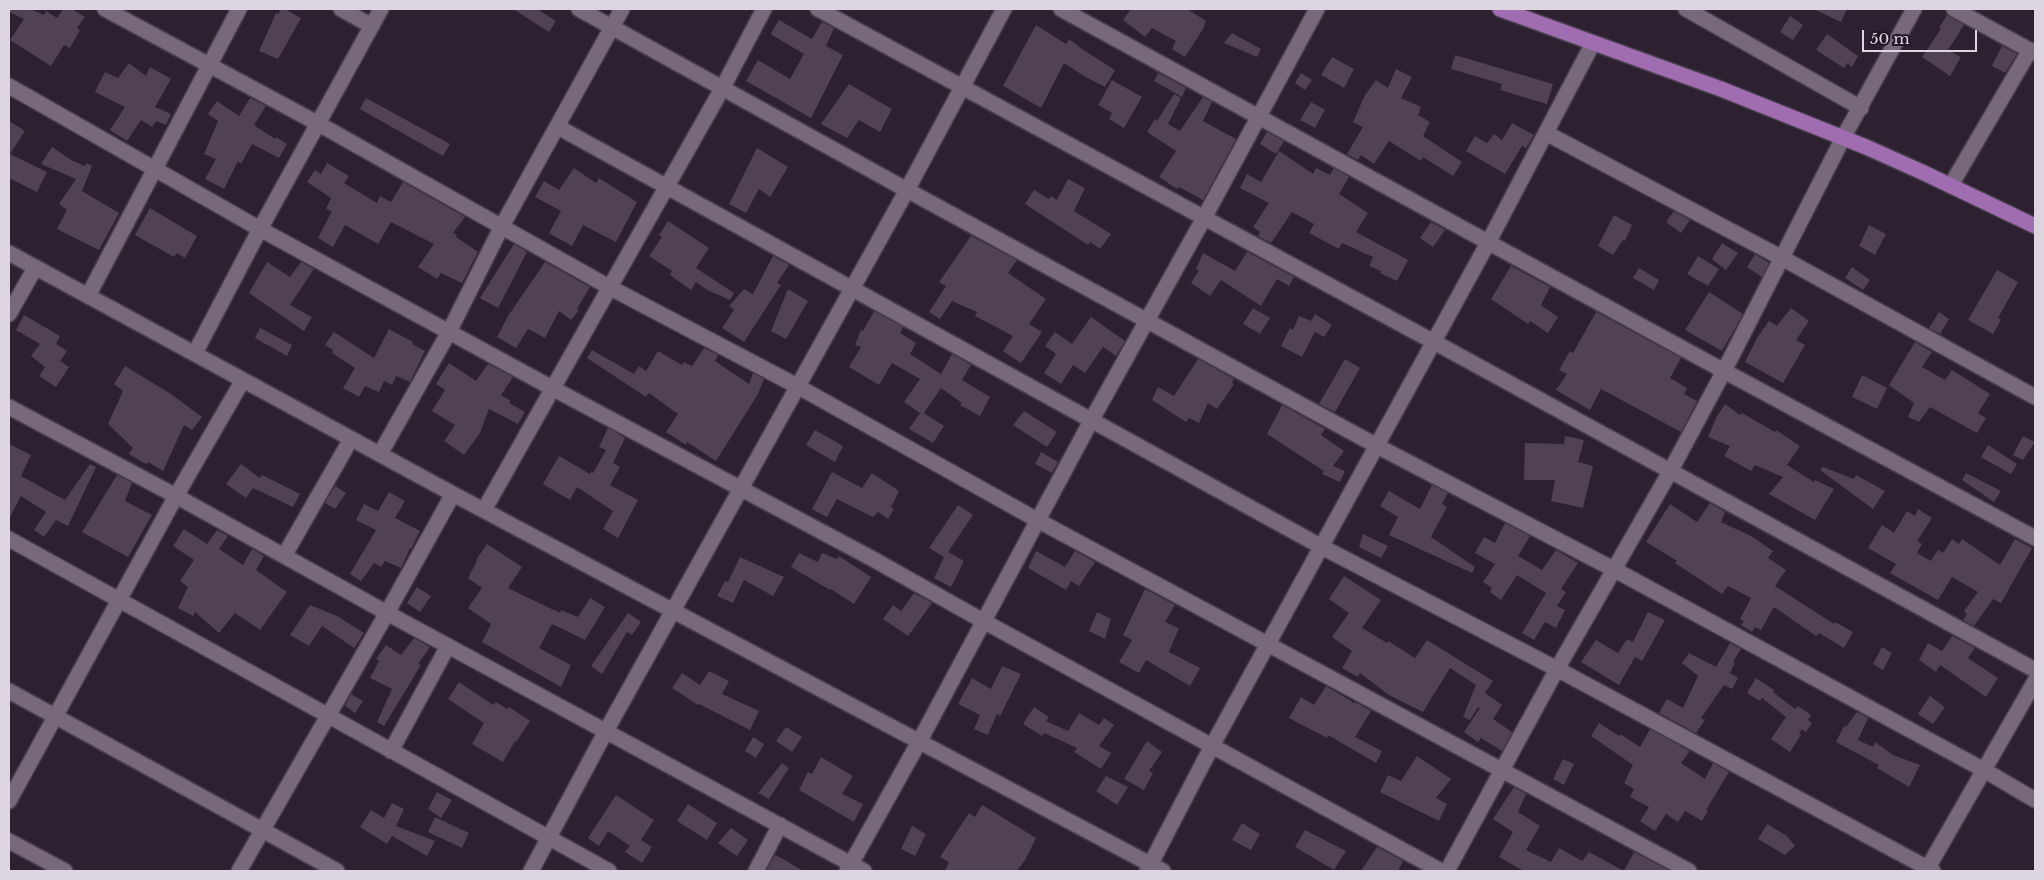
<!DOCTYPE html>
<style>
body{margin:0}
#map{position:relative;width:2044px;height:880px;overflow:hidden;background:#2d2031;font-family:"Libre Baskerville",serif}
canvas{display:block}
.frame{position:absolute;inset:0;border:10px solid #ddd5e0;pointer-events:none}
.scale{position:absolute;left:1862px;top:30px;width:115px;height:22px;box-sizing:border-box;border:2px solid #ddd5e0;border-top:0;padding-left:6px;font-size:15px;line-height:18px;white-space:nowrap;color:#ddd5e0;-webkit-text-stroke:4px #231627;paint-order:stroke}
</style>
<div id="map">
<canvas width="2044" height="880"></canvas>
<div class="frame"></div>
<div class="scale">50 m</div>
</div>
<script>
const context = document.querySelector('canvas').getContext('2d');
context.lineJoin = 'round';
function fillPath(path, color) { context.fillStyle = color; context.fill(path, 'evenodd'); }
const shape = rows => new Path2D(rows.map(r => 'M' + r).join(''));
function trace(path, color, width, dash) { context.strokeStyle = color; context.lineWidth = width; context.lineCap = dash ? 'butt' : 'round'; context.setLineDash(dash || []); context.stroke(path); }
const building = shape([
 [9,9,30,9,44,15,46,11,57,18,63,9,72,9,85,17,77,28,80,30,70,48,64,45,51,66,10,40,24,19,9,12],
 [281,9,285,9,301,18,278,59,259,51,276,13,278,14],
 [513,9,537,9,556,21,549,32],
 [1131,9,1187,9,1206,21,1203,29,1185,57,1172,49,1176,41,1152,28,1145,37,1123,20],
 [1813,9,1847,9,1841,22],
 [1947,15,1964,25,1948,50,1961,57,1950,76,1922,57,1941,29,1939,28],
 [1790,16,1803,25,1793,40,1780,32],
 [779,20,812,39,822,22,834,28,826,46,843,55,811,118,746,81,758,60,790,79,804,54,772,35,771,33],
 [1036,25,1066,44,1069,39,1085,51,1115,70,1105,87,1084,76,1064,63,1041,108,1003,86],
 [1232,33,1261,49,1257,57,1224,43],
 [1827,34,1858,56,1852,67,1847,63,1844,68,1816,50],
 [2002,46,2017,54,2005,73,1992,66],
 [1455,55,1553,84,1547,104,1500,90,1502,84,1451,69],
 [1332,57,1354,69,1344,88,1321,75],
 [129,63,146,76,150,67,171,79,155,107,171,114,166,125,156,121,152,127,141,120,127,141,110,130,125,107,95,92,105,72,118,78],
 [1396,69,1412,77,1401,98,1421,107,1418,115,1430,122,1423,136,1462,162,1453,176,1423,157,1421,161,1389,141,1374,164,1361,155,1358,160,1347,154,1363,127,1353,122,1365,95,1376,80,1388,88],
 [1158,73,1186,88,1182,97,1154,81],
 [1301,73,1312,80,1305,90,1295,83],
 [1112,80,1142,97,1124,128,1109,119,1112,113,1098,105],
 [849,84,892,109,880,132,859,120,847,138,821,124],
 [1174,94,1181,98,1168,124,1180,131,1203,97,1212,102,1203,121,1236,139,1203,200,1179,187,1177,189,1159,177,1176,151,1147,132,1155,119,1157,121],
 [250,98,266,106,254,125,275,139,276,137,287,144,279,158,252,144,241,164,238,161,224,189,205,179,216,159,204,154,218,121,208,114,217,101,239,116],
 [366,98,450,144,443,156,360,109],
 [1311,102,1325,110,1315,128,1300,120],
 [9,121,25,131,10,154,47,172,37,192,9,178],
 [1512,123,1534,135,1526,148,1522,146,1505,174,1466,151,1475,136,1487,143,1494,134,1502,140],
 [1267,132,1284,141,1276,154,1260,144],
 [52,147,71,160,85,166,87,163,92,166,82,191,119,213,99,250,57,229,67,210,59,204,76,179,41,164],
 [757,148,788,167,770,197,759,189,746,213,729,204],
 [1279,151,1313,174,1316,168,1330,175,1334,168,1349,177,1339,194,1368,213,1356,232,1408,260,1397,281,1380,273,1381,271,1369,266,1373,257,1342,243,1339,249,1309,233,1314,224,1292,212,1271,243,1258,236,1260,232,1253,227,1269,203,1240,188,1247,174,1261,182],
 [327,163,349,176,344,183,377,203,380,196,391,202,403,182,465,217,453,233,457,235,456,237,478,252,462,283,441,273,437,279,418,267,434,244,391,222,378,244,345,225,333,247,318,238,332,211,326,209,331,198,307,182,315,170,321,174],
 [574,168,596,183,599,178,637,202,616,242,583,225,572,246,549,233,561,211,535,197,544,181,559,190],
 [1068,179,1085,188,1074,211,1111,234,1100,249,1090,242,1088,245,1025,204,1034,190,1049,199,1051,196,1057,200],
 [150,208,197,236,185,258,177,253,174,257,135,235],
 [1674,211,1690,220,1681,233,1666,222],
 [1614,215,1632,225,1625,241,1623,240,1613,255,1598,246],
 [668,221,709,248,696,268,734,293,730,300,707,290,696,282,691,290,670,275,672,271,649,256,662,237,659,235],
 [1431,222,1445,230,1433,247,1420,238],
 [1869,225,1886,234,1875,255,1859,246],
 [971,236,1017,260,1008,273,1046,299,1029,324,1042,332,1021,363,1003,351,1013,336,975,316,977,312,952,301,940,319,929,312,946,286,939,282],
 [1722,243,1738,253,1726,270,1712,259],
 [514,244,527,252,498,308,480,298],
 [1247,252,1294,277,1289,286,1277,279,1261,306,1221,280,1210,296,1191,283,1199,270,1196,269,1203,253,1235,271],
 [1755,254,1769,263,1762,277,1747,267],
 [773,256,789,265,777,283,781,285,744,342,722,328,734,310,729,306,744,289,753,294],
 [1698,256,1719,269,1708,286,1687,274],
 [267,262,290,277,301,262,314,269,290,305,312,317,304,331,249,293],
 [545,262,590,287,577,309,579,310,571,320,559,311,545,338,528,329,516,348,497,337,508,316],
 [1511,266,1550,287,1541,305,1558,317,1548,333,1530,321,1528,324,1491,299],
 [1852,267,1870,280,1863,290,1845,278],
 [1639,268,1659,280,1654,290,1633,278],
 [1997,270,2018,282,1998,318,2001,320,1993,334,1968,320],
 [788,289,808,301,786,339,771,331],
 [1709,292,1743,314,1722,351,1685,330],
 [1253,308,1270,318,1260,334,1243,324],
 [1791,308,1809,321,1796,340,1805,345,1783,383,1745,362,1757,338,1769,321,1777,326],
 [874,311,903,327,900,333,916,343,910,354,941,374,952,354,971,365,962,380,990,397,980,416,960,405,962,403,941,388,924,413,944,426,933,443,909,429,920,413,904,402,920,379,892,363,879,385,849,367,861,347,855,345,861,330,863,331],
 [1596,312,1681,358,1670,378,1687,388,1684,394,1697,401,1681,432,1601,389,1590,410,1556,390,1567,374,1559,370,1570,351,1573,353],
 [1939,312,1949,319,1940,334,1929,328],
 [1315,314,1332,325,1324,337,1315,332,1302,357,1281,346,1290,328,1293,330,1299,316,1311,321],
 [24,315,60,336,56,344,67,351,60,361,69,367,56,387,39,376,45,367,31,356,40,344,16,330],
 [1091,317,1125,341,1116,356,1103,347,1085,373,1073,365,1061,384,1044,373,1056,354,1045,346,1055,332,1072,344],
 [260,328,292,345,287,356,255,338],
 [389,329,413,342,412,344,425,351,410,382,396,376,392,385,384,381,379,392,365,386,359,397,343,388,355,368,332,353,333,350,325,345,334,332,374,358],
 [1915,342,1932,352,1922,367,1945,380,1952,370,1990,394,1978,413,1986,418,1977,433,1930,407,1919,422,1908,417,1914,403,1889,385],
 [704,348,718,355,715,361,749,384,753,373,764,379,758,394,716,461,687,442,686,445,666,432,678,414,649,393,646,397,587,358,592,350,634,374,639,366,646,371,658,351,682,365,684,362,692,366],
 [1198,359,1234,379,1232,383,1234,384,1217,409,1208,403,1199,423,1189,418,1186,422,1152,400,1158,387,1174,396],
 [1345,359,1360,368,1335,412,1319,404],
 [449,363,476,381,488,364,513,377,501,395,511,401,509,403,525,412,518,424,489,409,480,433,464,455,444,441,455,425,432,411,445,390,436,384],
 [125,366,171,394,202,417,192,430,184,425,163,471,148,462,147,464,142,462,129,454,133,448,108,424,123,391,114,384],
 [1862,375,1887,388,1877,409,1852,397],
 [1725,404,1740,415,1742,413,1775,432,1776,430,1800,446,1787,465,1814,482,1815,480,1834,489,1815,520,1769,494,1783,477,1755,465,1751,471,1724,456,1730,446,1708,437,1717,416],
 [1282,405,1325,429,1321,435,1344,451,1333,466,1345,471,1340,482,1322,474,1324,471,1267,434],
 [1024,411,1057,432,1047,447,1013,425],
 [608,428,625,438,613,463,620,467,610,485,638,500,618,538,603,529,613,511,577,487,570,500,543,484,559,456,590,474,591,472,593,473,606,450,599,447],
 [815,430,843,446,835,462,806,445],
 [1565,436,1584,440,1578,462,1593,466,1583,508,1551,501,1555,480,1524,480,1525,443,1564,444],
 [2023,436,2035,442,2023,460,2013,455],
 [9,444,31,455,21,476,65,500,90,464,96,467,68,526,56,520,44,537,34,530,46,512,21,496,9,519],
 [1988,445,2017,464,2011,474,1981,457],
 [1041,452,1058,462,1052,473,1035,464],
 [241,464,260,478,262,475,300,494,293,507,253,488,246,498,226,484],
 [1823,467,1854,479,1856,475,1885,491,1873,509,1820,470],
 [832,472,862,488,872,473,899,491,891,507,894,509,888,519,878,512,873,517,837,499,827,517,812,509],
 [1966,473,2001,491,1994,502,1962,480],
 [117,475,132,483,125,501,152,515,128,557,82,532],
 [1432,485,1448,493,1442,504,1447,507,1431,537,1475,567,1472,573,1389,535,1398,517,1380,506,1389,491,1420,509],
 [335,486,346,493,335,509,325,503],
 [389,492,405,501,395,518,420,531,411,549,410,548,401,568,385,561,381,567,374,563,361,581,350,574,376,530,356,520,364,504,378,511],
 [1710,503,1725,512,1721,522,1751,536,1773,551,1768,558,1786,570,1775,586,1834,624,1835,622,1853,632,1844,648,1819,633,1816,636,1774,607,1761,630,1755,627,1752,632,1741,625,1744,621,1740,619,1751,598,1728,586,1722,594,1675,563,1677,561,1646,542,1670,504,1697,522],
 [958,505,973,515,948,552,964,561,951,587,934,578,944,557,929,548],
 [1918,509,1932,518,1917,541,1922,544,1917,553,1931,561,1938,550,1943,553,1952,539,1959,544,1962,539,2000,565,2015,539,2032,548,2001,603,1993,599,1974,626,1963,620,1967,614,1964,611,1978,592,1952,577,1938,600,1890,573,1896,564,1868,548,1882,525,1894,533,1907,511,1915,516],
 [1505,523,1530,536,1518,556,1542,570,1556,550,1578,563,1561,589,1566,592,1557,606,1565,610,1556,628,1545,622,1534,640,1522,633,1546,593,1517,575,1501,600,1490,592,1492,588,1483,582,1495,564,1475,553,1484,537,1495,543],
 [184,529,207,544,217,530,228,536,219,549,243,565,252,549,264,556,256,570,287,592,260,630,235,613,219,633,195,612,193,616,178,608,188,587,180,581,194,560,173,546],
 [1363,534,1388,546,1381,558,1359,547],
 [487,544,522,567,508,588,560,613,561,610,578,617,590,598,605,607,585,640,552,624,539,648,571,665,561,687,482,642,491,624,468,608,482,588,468,578,477,561,476,560],
 [1036,551,1065,567,1075,551,1095,562,1079,586,1071,581,1066,590,1028,568],
 [799,553,818,562,822,553,837,559,839,556,871,577,854,604,831,589,830,590,791,567],
 [740,557,784,577,773,596,744,580,733,603,717,596,725,581,728,582],
 [1344,576,1381,600,1362,628,1387,643,1388,641,1415,658,1427,640,1493,681,1485,693,1502,705,1493,719,1512,732,1502,751,1481,738,1478,742,1464,732,1480,708,1478,707,1470,720,1463,717,1476,685,1450,668,1423,712,1389,695,1360,673,1358,677,1342,668,1352,651,1332,637,1349,613,1329,599],
 [417,587,431,596,420,612,407,603],
 [1145,589,1175,605,1165,622,1179,628,1169,652,1200,668,1190,686,1146,660,1139,673,1119,662,1132,640,1123,635],
 [914,593,932,603,908,636,883,619,893,605,901,611],
 [310,605,337,616,364,633,354,648,322,626,309,646,290,635],
 [1097,612,1111,619,1105,639,1089,631],
 [1648,612,1665,620,1642,661,1635,657,1619,685,1581,662,1596,640,1618,653,1627,639,1633,642],
 [628,613,641,622,632,635,627,632,602,674,591,666],
 [1952,636,1975,648,1968,658,1998,678,1986,697,1940,665,1936,672,1919,660,1928,643,1942,651],
 [414,638,430,647,418,664,421,665,384,726,377,722,392,689,370,678,379,661,376,659,386,645,401,655],
 [1730,643,1741,649,1733,662,1735,663,1730,673,1738,678,1732,689,1724,685,1701,718,1705,720,1696,733,1659,713,1667,699,1683,708,1698,676,1682,663,1689,653,1716,667],
 [1882,647,1892,653,1883,670,1873,664],
 [1002,666,1021,674,1000,716,997,714,988,735,974,729,980,715,958,704,972,678,991,689],
 [709,671,729,681,722,694,759,711,750,730,699,704,698,705,672,688,682,673,700,685],
 [1756,678,1774,690,1773,692,1795,709,1798,706,1811,715,1808,720,1812,723,1806,732,1802,729,1799,733,1801,735,1790,752,1771,739,1786,717,1762,698,1760,701,1747,693],
 [459,682,493,705,496,702,507,709,509,707,530,721,516,742,515,741,503,762,472,744,484,723,448,699],
 [1326,686,1354,703,1355,702,1371,711,1355,737,1382,751,1376,763,1328,735,1327,738,1289,718,1301,697,1314,705],
 [351,694,363,701,355,713,345,706],
 [1930,696,1945,707,1933,724,1918,714],
 [1034,707,1049,717,1046,721,1068,731,1079,713,1099,725,1104,718,1114,725,1099,746,1111,753,1101,769,1074,752,1077,748,1044,733,1042,736,1023,724],
 [1857,712,1868,718,1858,740,1873,747,1875,742,1893,755,1920,765,1909,787,1877,768,1879,765,1836,742,1844,726,1846,727],
 [1599,723,1619,736,1620,734,1640,747,1650,729,1690,751,1681,763,1705,779,1713,763,1729,772,1706,810,1708,811,1702,821,1685,811,1678,822,1666,814,1655,831,1640,821,1649,807,1630,797,1634,789,1624,783,1633,765,1591,736],
 [786,727,802,737,792,752,776,741],
 [753,737,764,744,756,758,745,751],
 [1147,741,1162,752,1149,771,1153,773,1144,790,1124,779],
 [1417,756,1451,779,1436,798,1447,804,1439,821,1380,792,1388,775,1401,781],
 [821,757,853,776,842,794,863,804,854,822,799,790,808,772,812,774],
 [1563,759,1574,764,1564,785,1553,779],
 [782,763,789,768,769,799,758,793],
 [1106,776,1128,787,1117,805,1096,791],
 [1514,787,1526,794,1518,812,1540,826,1526,850,1551,862,1559,848,1582,861,1589,852,1624,871,1634,852,1670,871,1524,871,1499,857,1513,832,1493,819],
 [437,792,452,800,441,818,428,809],
 [616,795,654,820,641,840,652,847,642,863,625,852,630,846,608,831,599,846,588,838],
 [392,803,404,809,396,826,435,841,427,856,392,836,387,844,360,827,371,810,384,818],
 [688,804,717,823,707,840,677,821],
 [982,805,1036,838,1025,860,1017,871,945,871,949,862,940,857,969,813,975,817],
 [435,817,469,833,462,848,428,832],
 [1242,823,1260,834,1251,850,1232,840],
 [1767,824,1787,836,1795,846,1785,855,1758,839],
 [912,826,926,834,915,856,901,849],
 [731,828,748,840,737,856,718,843],
 [1305,830,1346,851,1334,870,1295,847],
 [1377,847,1403,861,1398,871,1361,871],
 [775,855,785,860,803,871,766,871]
]);
const minor = shape([
 [105,9,317,123,609,287,797,386,1039,521,1689,871],
 [341,9,372,26],
 [579,9,907,190,1377,446,1615,570,1984,770,2035,800],
 [818,9,1434,342,2035,670],
 [1061,9,1724,371,2035,538],
 [1686,9,1861,108],
 [1954,9,2035,53],
 [9,86,260,229,552,388,871,558,985,622,1441,871],
 [558,127,1322,547,1557,669,1933,871],
 [1546,133,1782,258,2035,397],
 [1951,185,2030,50],
 [9,253,453,494,1163,871],
 [88,296,239,9],
 [9,314,35,268],
 [195,353,260,229,381,9],
 [9,407,176,496,387,613,864,871],
 [380,454,449,332,502,226,622,9],
 [484,510,723,87,764,9],
 [9,539,609,871],
 [284,556,351,439],
 [9,691,337,871],
 [391,751,448,646],
 [9,801,176,496,243,380],
 [9,841,65,871],
 [239,871,387,613,453,494],
 [531,871,606,731,907,190,1004,9],
 [756,871,780,825],
 [847,871,919,742,1091,421,1204,218,1317,9],
 [1147,871,1212,746,1489,241,1593,43],
 [1447,871,1557,669,1671,470,1724,371,1843,138,1914,9],
 [1926,871,2035,681]
]);
const primary = shape([
 [1500,9,1721,89,1866,147,1922,172,2035,226]
]);
fillPath(building, '#504154');
trace(minor, '#493e4d', 18);
trace(primary, '#493e4d', 18);
trace(minor, '#77687c', 15);
trace(primary, '#a06db1', 15);
</script>
